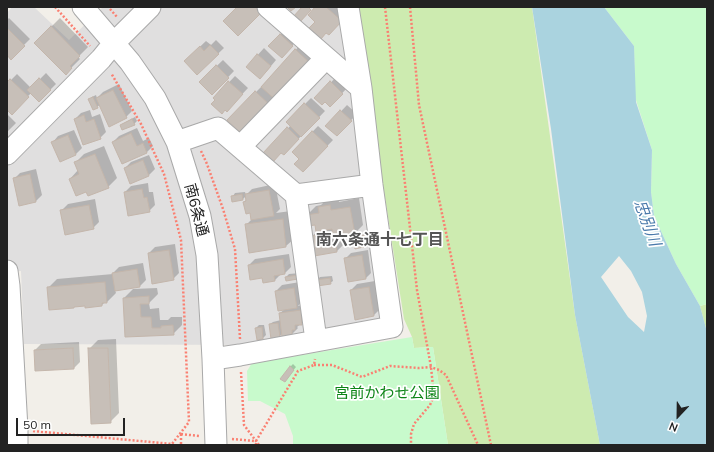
<!DOCTYPE html>
<meta charset="utf-8">
<style>
body{margin:0}
#map{position:relative;width:714px;height:452px;overflow:hidden;background:#f2efe9;font-family:Mulish,sans-serif}
canvas{display:block}
.frame{position:absolute;inset:0;border:8px solid #222;pointer-events:none}
.north{position:absolute;left:658px;top:396px;width:40px;height:40px;-webkit-text-stroke:3px #fff;paint-order:stroke;rotate:202deg;font-size:11px;font-weight:700;line-height:16px;text-align:center;color:#222}
.north::after{content:'';display:block;margin:auto;width:14px;height:18px;background:#222;clip-path:polygon(50% 0,100% 100%,50% 72%,0 100%)}
.scale{position:absolute;left:16px;top:418px;width:109px;height:18px;box-sizing:border-box;border:2px solid #222;border-top:0;padding-left:5px;font-size:12px;line-height:14px;white-space:nowrap;color:#222;-webkit-text-stroke:3px #fff;paint-order:stroke}
</style>
<div id="map">
<canvas width="714" height="452"></canvas>
<div class="frame"></div>
<div class="north">N</div>
<div class="scale">50 m</div>
</div>
<script>
const context = document.querySelector('canvas').getContext('2d');
context.lineJoin = 'round';
function fillPath(path, color) { context.fillStyle = color; context.fill(path, 'evenodd'); }
const shape = rows => new Path2D(rows.map(r => 'M' + r).join(''));
function trace(path, color, width, dash) { context.strokeStyle = color; context.lineWidth = width; context.lineCap = dash ? 'butt' : 'round'; context.setLineDash(dash || []); context.stroke(path); }
function write(font, color, halo, rows, align = 'center') {
  context.font = font + ' Mulish,"Noto Sans JP",sans-serif'; context.lineWidth = 3.5; context.setLineDash([]); context.textBaseline = 'middle'; context.strokeStyle = halo; context.fillStyle = color; for (const [text, x, y, turn = 0] of rows) {
    context.save(); context.translate(x, y); context.rotate((+turn || 0) * Math.PI / 180); context.textAlign = isNaN(turn) ? turn : align; if (halo) context.strokeText(text, 0, 0); context.fillText(text, 0, 0); context.restore();
  }
}
const residential = shape([
 [12,7,34,7,69,40,103,7,345,7,383,323,246,345,24,344,21,271,7,272,7,13]
]);
const grass = shape([
 [355,7,532,7,575,315,600,445,448,445,433,347,414,348,412,337,404,319],
 [707,304,707,332,700,306]
]);
const park = shape([
 [604,7,707,7,707,304,700,306,676,264,654,216,651,192,652,150,635,97,634,46],
 [412,337,414,348,433,347,448,445,293,445,293,436,285,414,260,401,248,401,247,371,252,363]
]);
const water = shape([
 [532,7,604,7,634,46,636,102,652,150,651,192,654,216,676,264,700,306,707,332,707,445,600,445,575,315,551,129],
 [619,256,631,271,642,292,647,316,644,332,628,317,601,277]
]);
const shadow = shape([
 [317,7,339,7,347,15,326,32,316,22],
 [9,18,30,39,11,58,7,54,7,20],
 [60,18,88,47,78,57,80,59,66,73,35,43],
 [287,28,298,39,282,57,270,46],
 [216,40,224,48,198,73,185,61,206,41,211,45],
 [304,41,320,55,278,101,229,120,256,92,262,86],
 [264,48,276,60,266,72,247,67],
 [223,60,234,71,212,94,200,82],
 [46,73,56,84,39,101,31,93,12,113,7,108,7,84,17,74,31,88],
 [235,76,248,88,233,104,216,100,214,98],
 [337,76,348,87,330,106,325,101,316,98],
 [119,84,132,111,126,117,100,105,93,109,89,100,92,97,96,95,97,98,103,92],
 [311,98,325,111,284,154,281,152,264,153,291,125,287,122],
 [347,105,357,114,337,135,327,126],
 [90,110,92,117,100,114,106,132,100,138,75,119,81,113],
 [7,114,16,123,7,132],
 [135,117,137,121,134,124,121,125,124,123],
 [318,126,333,140,303,171,300,159,293,152],
 [137,128,143,141,149,138,153,146,147,152,123,163,113,142,119,136],
 [74,130,82,148,76,154,60,161,53,142,58,136],
 [104,146,117,178,108,187,87,191,70,179,78,170,75,163,84,154],
 [149,155,155,169,149,175,131,182,125,168,131,162],
 [36,169,42,195,36,201,20,205,14,179,20,173],
 [148,183,149,192,153,192,155,205,149,211,125,192,131,186],
 [275,184,280,209,276,213,291,211,295,238,286,246,250,252,246,225,252,219,250,212,244,202,246,200,246,196,243,199,233,200,233,196,235,193,245,192,246,195,252,189],
 [338,197,339,202,359,198,363,225,354,234,336,236,337,242,342,241,343,245,337,251,312,236,317,232,316,224,307,215,316,206,321,205,328,198],
 [95,199,99,222,93,228,62,210,68,204],
 [372,232,374,242,354,238,356,235],
 [175,244,179,273,173,279,149,253,155,247],
 [368,250,371,273,365,279,345,259,351,253],
 [289,254,291,267,285,273,281,274,275,280,263,277,251,278,249,265,255,259],
 [143,263,146,280,140,286,115,290,116,293,107,302,105,302,102,305,48,288,57,279,113,274,113,273,119,267],
 [300,273,301,276,286,277,289,274],
 [332,276,333,281,330,283,317,280,320,277],
 [375,281,380,309,374,315,351,290,357,284],
 [300,282,302,301,298,306,306,305,308,318,297,327,298,328,292,334,283,333,279,337,270,324,273,322,281,320,280,313,285,309,276,291,282,285],
 [157,288,158,294,149,303,150,309,159,308,160,320,168,320,171,317,182,317,182,325,173,334,126,336,124,298,133,289],
 [259,325,264,325,266,335,263,338,256,328],
 [116,339,119,413,110,422,89,349,98,340],
 [79,342,80,362,74,368,36,370,35,350,41,344],
 [293,364,296,367,287,378,290,367]
]);
const building = shape([
 [237,7,257,7,262,12,238,36,223,21,237,7],
 [287,7,296,7,291,11,287,7],
 [302,7,308,7,311,10,299,23,293,17,302,7],
 [315,7,326,7,342,21,329,35,326,33,321,39,309,28,315,22,308,15,315,7],
 [51,26,80,56,70,66,72,68,66,75,34,43,51,26],
 [7,28,25,46,11,60,7,55,7,28],
 [280,34,293,46,282,58,268,46,280,34],
 [210,45,219,54,197,75,184,61,200,46,204,51,210,45],
 [295,49,312,65,278,102,261,87,295,49],
 [257,54,271,66,260,79,246,67,257,54],
 [216,65,229,78,212,95,199,82,216,65],
 [39,78,51,90,39,102,27,90,39,78],
 [10,79,29,97,12,115,7,110,7,82,10,79],
 [228,81,243,94,227,112,225,110,222,114,211,104,215,100,213,98,228,81],
 [330,81,343,94,330,107,325,102,322,105,314,98,330,81],
 [113,90,127,118,109,127,96,98,113,90],
 [255,91,272,107,244,136,227,120,255,91],
 [93,97,98,108,93,110,88,99,93,97],
 [304,103,320,118,301,137,286,122,304,103],
 [340,110,352,121,337,136,325,126,340,110],
 [84,115,86,122,94,119,101,139,83,145,74,119,84,115],
 [132,119,135,125,122,130,120,125,132,119],
 [287,127,299,139,284,155,281,153,273,162,263,153,287,127],
 [312,131,328,146,303,172,294,164,299,159,292,152,312,131],
 [131,133,137,146,143,143,147,153,122,164,112,142,131,133],
 [68,135,76,155,60,162,51,142,68,135],
 [95,154,109,188,88,196,86,192,76,196,69,179,79,174,74,162,95,154],
 [143,160,149,176,130,184,124,168,143,160],
 [30,174,36,202,19,206,13,178,30,174],
 [142,189,144,198,147,197,150,212,128,216,124,192,142,189],
 [269,190,274,216,251,220,250,213,246,214,243,202,246,201,245,194,269,190],
 [242,194,243,200,232,202,231,196,242,194],
 [89,205,94,229,65,235,60,210,89,205],
 [330,205,331,210,350,207,355,234,333,238,332,229,316,232,315,225,308,226,306,215,319,213,318,207,330,205],
 [283,219,286,247,249,253,245,224,283,219],
 [329,233,331,247,336,246,337,252,314,256,311,236,329,233],
 [369,234,372,245,355,249,352,237,369,234],
 [169,250,174,280,152,284,148,253,169,250],
 [362,255,366,279,348,282,344,258,362,255],
 [283,259,285,274,274,276,275,281,263,283,262,278,250,280,248,265,283,259],
 [137,269,140,287,115,291,112,273,137,269],
 [298,275,298,279,286,281,285,277,298,275],
 [330,278,331,284,317,286,316,280,330,278],
 [105,282,107,303,102,303,102,306,85,308,85,306,74,307,74,308,49,310,47,287,105,282],
 [369,287,374,316,355,320,350,290,369,287],
 [294,288,297,308,278,311,275,291,294,288],
 [149,296,149,304,140,304,141,317,151,317,152,328,161,328,161,326,173,325,174,335,125,337,123,298,149,296],
 [301,310,302,325,295,325,295,330,292,330,292,335,282,337,279,313,301,310],
 [278,323,280,337,271,339,269,324,278,323],
 [262,327,263,339,257,340,255,328,262,327],
 [73,348,74,369,35,371,34,350,73,348],
 [88,348,108,348,111,423,91,424,88,348],
 [290,366,294,370,285,382,280,379,290,366]
]);
const path = shape([
 [55,7,90,46],
 [385,7,417,290,431,367,434,396,430,405,414,424,411,434,411,445],
 [410,7,419,105,491,445],
 [110,9,117,17],
 [201,151,207,164,223,209,235,249,240,339],
 [314,365,332,365,362,377,390,366,419,368,431,367,439,370,446,375,478,445],
 [241,372,244,425,259,445],
 [33,431,172,444,189,422,181,240,164,174,141,124,111,73],
 [181,434,199,436],
 [181,434,181,445],
 [232,439,255,441],
 [256,445,256,441,298,371,314,365,315,359]
]);
const minor = shape([
 [83,7,130,62,155,98,177,142,200,216,207,255,213,359,216,445],
 [268,7,361,88],
 [177,142,218,128,296,195,372,185],
 [240,147,326,58],
 [7,154,101,59,114,43,150,7],
 [296,195,316,340],
 [7,271,9,286,17,429,17,445],
 [213,359,240,355,392,327,372,185,361,88,348,7]
]);
const streetNames = [
 ["南6条通",196,210,75]
];
const parkNames = [
 ["宮前かわせ公園",387,393]
];
const waterNames = [
 ["忠別川",647,223,70]
];
const neighbourhoodNames = [
 ["南六条通十七丁目",380,240]
];
fillPath(residential, '#e0dfdf');
fillPath(grass, '#cdebb0');
fillPath(park, '#c8facc');
fillPath(water, '#aad3df');
fillPath(shadow, '#0003');
fillPath(building, '#c7bfb8');
trace(building, '#c4b6ab', 1);
trace(minor, '#a9a9a9', 23);
trace(path, '#fa8072', 2.5, [2, 2]);
trace(minor, '#fff', 21);
write('15px', '#222', '#fff', streetNames);
write('15px', '#0c8416', '#fff', parkNames);
write('italic 16px', '#4a7aab', '#fff', waterNames);
write('bold 16px', '#555', '#fff', neighbourhoodNames);
</script>
